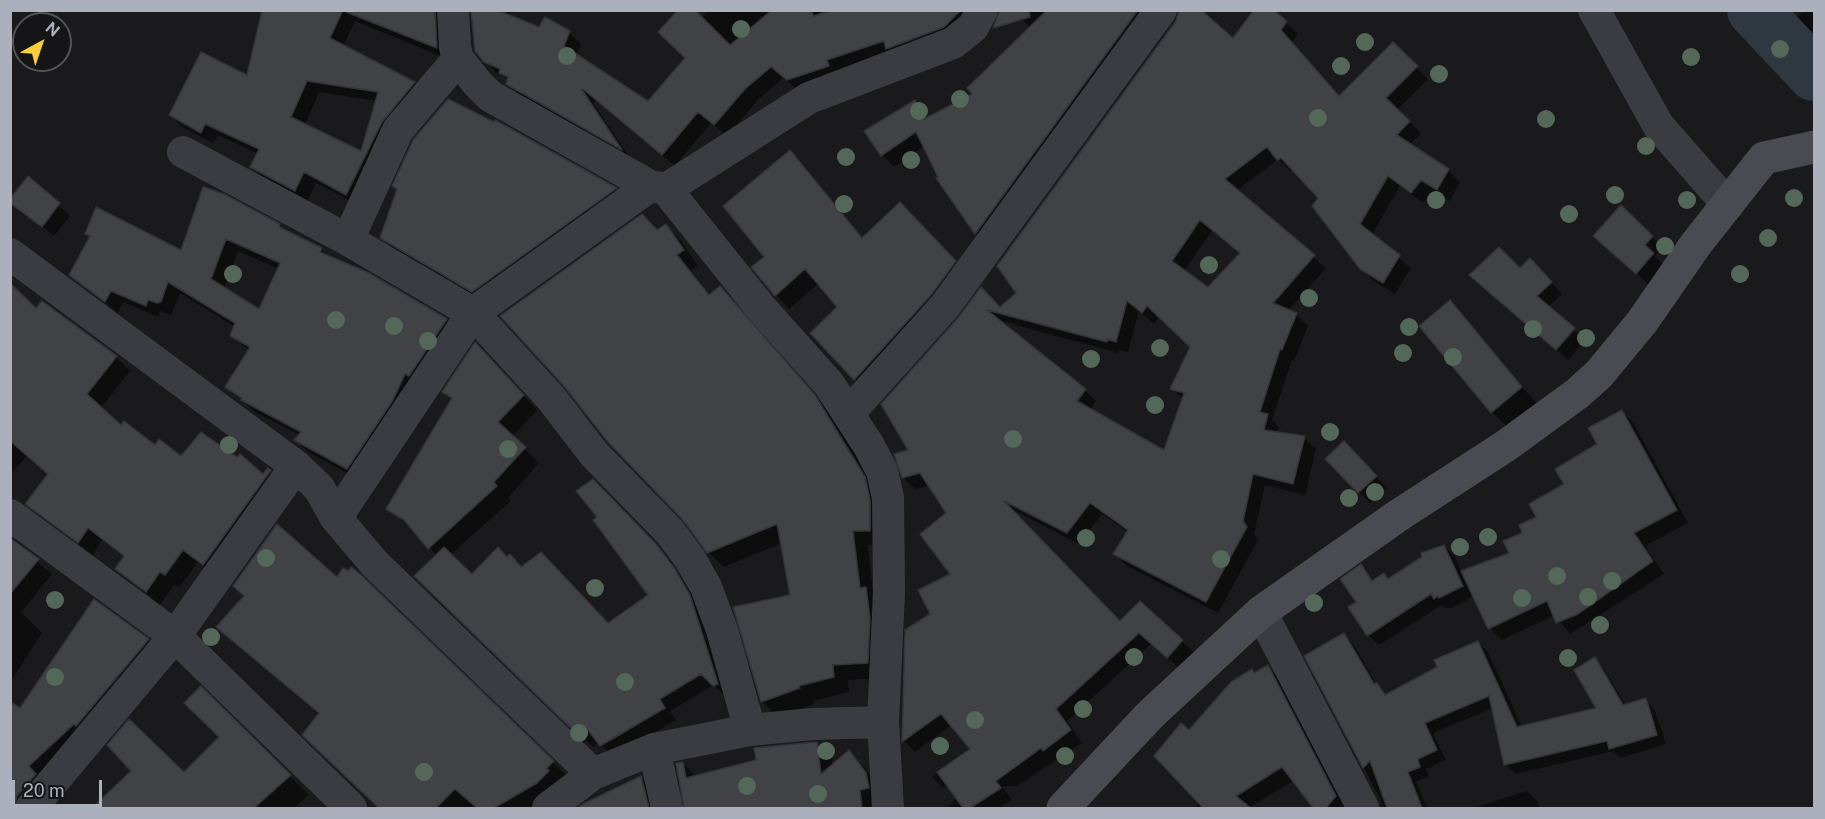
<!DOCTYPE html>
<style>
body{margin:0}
#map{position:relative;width:1825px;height:819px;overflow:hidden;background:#1a1a1c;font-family:"Public Sans",sans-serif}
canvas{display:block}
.frame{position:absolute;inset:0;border:12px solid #acafbc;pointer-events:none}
.north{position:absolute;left:12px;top:12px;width:60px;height:60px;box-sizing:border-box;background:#151517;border:2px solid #515359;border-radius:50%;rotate:40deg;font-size:16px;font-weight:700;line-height:24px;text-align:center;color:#acafbc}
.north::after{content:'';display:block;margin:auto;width:21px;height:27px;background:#face34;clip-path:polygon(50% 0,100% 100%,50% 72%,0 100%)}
.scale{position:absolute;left:12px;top:780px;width:90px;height:27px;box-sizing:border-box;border:3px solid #acafbc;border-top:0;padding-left:8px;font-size:18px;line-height:21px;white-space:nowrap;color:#acafbc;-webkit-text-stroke:4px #151517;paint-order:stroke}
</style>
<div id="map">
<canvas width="1825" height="819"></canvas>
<div class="frame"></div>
<div class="north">N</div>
<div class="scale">20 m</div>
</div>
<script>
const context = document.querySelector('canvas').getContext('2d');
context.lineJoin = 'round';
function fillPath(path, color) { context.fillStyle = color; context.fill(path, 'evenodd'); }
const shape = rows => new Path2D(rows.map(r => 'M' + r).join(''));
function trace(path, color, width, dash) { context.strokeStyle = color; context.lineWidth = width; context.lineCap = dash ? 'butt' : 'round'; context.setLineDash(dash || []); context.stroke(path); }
const shadow = shape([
 [259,10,452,10,448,59,355,21,343,47,414,83,426,95,359,205,316,183,307,202,264,179,252,167,258,154,218,135,213,143,182,127,170,115,248,78,263,14],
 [319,92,377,101,362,153,305,125],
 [471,10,509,10,510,17,540,28,569,32,581,44,576,56,648,103,687,59,701,18,710,10,982,10,971,27,800,91,783,78,757,101,727,136,711,123,675,166,596,100,593,103,630,158,520,96,505,77,498,74,485,61],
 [1024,10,1159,10,987,245,976,233,938,179,939,177,924,146,894,167,882,155,915,102,929,118,975,95,1031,28,1022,19],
 [1271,10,1298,34,1292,42,1340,97,1393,44,1428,79,1397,110,1421,133,1410,145,1448,170,1460,182,1450,201,1433,191,1423,203,1400,186,1372,235,1411,268,1395,294,1373,281,1361,268,1320,198,1293,169,1290,171,1278,159,1236,191,1326,268,1288,311,1296,314,1308,326,1294,361,1292,360,1272,420,1279,427,1277,433,1304,438,1316,449,1305,495,1265,485,1254,534,1258,540,1218,613,1127,566,1115,554,1128,532,1102,514,1079,544,1011,509,1120,623,1182,641,1194,652,1179,668,1151,644,1067,721,1082,743,1017,786,1002,786,1012,800,999,808,947,808,966,787,943,788,932,777,972,750,952,725,915,752,904,741,907,631,932,615,952,574,948,513,930,485,915,489,903,477,910,451,960,319,981,289,1000,309,1018,294,1233,40],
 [1212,231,1241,254,1208,289,1184,271],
 [1139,311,1154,324,1160,316,1191,347,1172,388,1183,399,1165,453,1090,410,1096,401,1085,390,998,320,1118,353,1118,350,1128,352],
 [1806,10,1814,10,1814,51,1791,22],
 [496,122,616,189,630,203,487,305,397,252,382,238],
 [790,152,864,239,913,218,969,276,869,393,812,333,839,307,819,283,789,309,776,295,766,257],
 [29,178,70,216,54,236,11,201],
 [204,189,279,225,285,231,321,249,329,257,368,274,446,320,459,332,360,480,308,452,296,440,300,435,255,412,227,386,249,351,232,336,235,327,180,293,171,315,160,311,158,317,123,302,118,313,71,275,91,237,87,233,181,252],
 [238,251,279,269,260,311,224,289],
 [1621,207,1663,248,1655,256,1664,265,1648,284,1606,246],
 [666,225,681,241,698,266,691,271,711,295,720,288,830,412,880,494,885,546,868,545,882,678,848,680,849,692,813,701,814,704,777,717,762,701,792,597,782,543,724,567,708,552,657,231],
 [1520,270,1541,271,1562,294,1548,307,1585,340,1568,360,1482,286],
 [10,286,36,310,42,303,116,357,130,371,101,408,122,427,156,447,182,458,263,476,269,470,284,485,218,578,198,562,179,588,174,585,160,605,117,569,125,558,102,540,93,555,41,517,27,504,49,475,27,456,10,475],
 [1450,302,1537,404,1508,428,1492,412],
 [489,358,537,410,512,437,539,463,508,498,511,501,450,555,472,576,507,559,608,625,650,595,599,517,593,481,668,557,701,608,726,697,714,685,670,711,676,720,613,757,599,742,593,747,416,576,437,556,414,530,388,508,452,400,443,392],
 [1622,411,1634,424,1688,523,1645,546,1664,574,1570,634,1555,615,1502,640,1490,628,1474,596,1451,608,1446,608,1442,605,1379,645,1368,635,1358,603,1361,566,1374,581,1389,580,1444,546,1455,557,1462,572,1511,554,1524,534,1599,445],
 [1355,454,1387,488,1370,503,1327,459],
 [10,540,52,574,21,612,42,633,10,683],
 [360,577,571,780,541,808,387,808,385,806,381,808,338,766,320,715,218,627,337,579],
 [1344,635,1354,645,1378,687,1387,696,1439,668,1478,642,1488,652,1522,727,1599,709,1595,659,1604,669,1626,706,1646,700,1655,710,1666,744,1620,758,1613,751,1516,774,1506,764,1493,708,1433,733,1446,760,1426,769,1429,777,1416,781,1427,808,1382,808,1380,799,1306,656],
 [148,640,162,654,21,808,10,808,10,704,20,710],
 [1268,667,1281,680,1348,808,1314,808,1294,780,1249,808,1195,808,1200,802,1189,732,1255,675],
 [201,688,309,795,294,808,94,808,133,771,184,774,221,737],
 [816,743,832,759,832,766,849,752,864,767,880,788,875,808,686,808,683,763,696,777],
 [641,777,656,792,660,808,580,808],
 [1527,791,1538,802,1539,808,1473,808],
 [60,804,72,808,56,808]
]);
const river = shape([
 [1754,10,1814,74]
]);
const building = shape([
 [262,10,343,10,330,38,415,82,382,122,346,195,304,172,295,191,250,167,259,149,205,124,201,133,169,115,201,52,247,75,262,10],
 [307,81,378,92,361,151,291,117,307,81],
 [346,10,435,10,437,48,346,12,346,10],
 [471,10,497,10,539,27,545,17,570,31,564,46,648,101,685,58,658,32,678,10,695,10,730,45,772,10,810,10,814,16,831,10,961,10,944,27,886,49,884,41,827,60,829,66,787,80,771,67,745,89,714,125,698,112,662,155,583,89,582,90,622,150,506,84,508,77,499,73,500,69,484,62,475,51,471,10],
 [1000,10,1029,10,1030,17,993,28,1000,10],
 [1047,10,1138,10,975,234,936,178,938,177,916,132,881,156,864,131,915,100,924,119,972,94,967,88,1047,10],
 [1179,10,1201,10,1233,38,1254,10,1273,10,1287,21,1281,30,1339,96,1393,42,1418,66,1386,98,1410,121,1397,135,1449,169,1437,190,1421,180,1411,193,1388,176,1360,224,1400,255,1383,283,1360,269,1312,206,1318,198,1281,158,1277,160,1267,147,1225,179,1315,255,1273,303,1297,313,1282,350,1280,349,1260,412,1268,414,1264,430,1305,436,1293,484,1253,474,1243,521,1247,527,1206,602,1113,554,1128,530,1090,503,1067,533,1004,501,1120,621,1140,601,1183,640,1167,658,1139,633,1056,709,1071,730,1043,751,1041,748,996,781,1001,788,970,808,963,808,937,772,970,749,941,714,902,742,905,630,930,614,918,590,950,574,920,534,946,513,920,473,902,478,894,454,908,450,881,404,958,318,981,287,1000,307,1016,293,997,266,1176,21,1179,10],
 [1200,220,1240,253,1208,287,1172,261,1200,220],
 [1127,301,1142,313,1147,306,1190,347,1170,389,1184,393,1164,450,1077,401,1086,389,987,310,1107,342,1107,339,1116,342,1127,301],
 [448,99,494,122,495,120,617,188,472,292,380,238,397,189,392,186,413,140,448,99],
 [790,150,862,238,900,202,956,261,931,295,854,380,810,333,837,307,805,269,775,296,751,267,764,257,723,206,790,150],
 [28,176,60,203,42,227,10,203,10,199,28,176],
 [203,187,224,194,280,224,279,227,322,248,320,252,369,273,447,319,409,376,405,374,393,400,347,469,294,440,301,432,241,400,242,398,225,387,250,347,230,336,235,323,168,282,161,302,157,303,148,300,146,306,111,291,105,302,69,275,90,236,85,234,96,207,181,250,203,187],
 [226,239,280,263,259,309,211,279,226,239],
 [1621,205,1653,236,1645,245,1654,253,1636,274,1593,236,1621,205],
 [642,214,657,230,666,224,684,250,677,255,709,295,720,286,815,395,865,477,870,500,870,531,853,531,860,588,866,587,870,618,868,663,833,665,834,677,799,686,800,688,761,702,733,607,790,595,777,524,707,553,683,520,608,442,564,386,500,316,642,214],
 [1499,247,1520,268,1530,258,1552,282,1537,296,1575,328,1556,350,1469,275,1499,247],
 [10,283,36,308,42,301,117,356,87,394,121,425,124,421,155,445,159,439,181,456,201,432,237,457,240,454,263,474,268,468,271,470,203,565,183,550,165,575,160,572,146,592,115,569,124,556,88,528,78,543,25,504,48,474,10,441,10,283],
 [1450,300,1522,387,1491,413,1419,326,1450,300],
 [475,342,524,395,498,422,526,447,494,482,497,486,428,549,404,520,386,509,452,398,442,392,475,342],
 [1622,410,1677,510,1634,533,1653,561,1578,614,1556,623,1547,601,1488,629,1461,571,1509,553,1503,541,1522,533,1519,525,1536,517,1529,504,1564,484,1555,469,1597,444,1588,428,1622,410],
 [1344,441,1377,476,1358,493,1325,459,1344,441],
 [593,479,656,544,675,569,690,595,718,684,713,686,701,674,660,699,665,708,600,746,588,730,580,737,414,576,444,547,472,574,498,547,507,557,510,554,521,567,541,552,608,623,648,595,593,520,597,517,576,491,593,479],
 [277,524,337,577,343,568,349,571,351,567,361,575,554,761,547,768,549,771,537,783,494,808,477,808,455,789,436,808,379,808,302,735,319,713,216,627,244,596,233,586,277,524],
 [10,538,39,559,10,594,10,538],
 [1444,545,1463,586,1439,598,1438,596,1434,599,1431,594,1367,636,1348,607,1356,602,1340,579,1361,564,1372,581,1384,573,1388,579,1422,557,1421,553,1444,545],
 [94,599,149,639,76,726,74,724,29,766,36,774,17,796,14,808,10,808,10,702,20,708,94,599],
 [1344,633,1374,684,1377,683,1385,695,1437,667,1434,660,1478,641,1517,727,1596,708,1574,670,1595,657,1623,705,1646,698,1657,735,1609,749,1607,741,1504,765,1489,696,1425,723,1437,750,1418,759,1420,767,1408,772,1422,808,1387,808,1370,761,1363,768,1304,656,1344,633],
 [1268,665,1336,796,1326,808,1313,808,1282,767,1236,796,1251,808,1203,808,1154,756,1181,723,1189,730,1231,682,1252,669,1254,673,1268,665],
 [201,686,291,775,254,808,92,808,131,771,107,745,129,719,184,772,219,737,184,703,201,686],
 [817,742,821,774,849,750,866,773,869,788,860,790,862,808,684,808,676,763,683,762,686,778,756,760,754,748,817,742],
 [641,776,649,808,577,808,583,804,641,776]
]);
const street = shape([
 [453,10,455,47,458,59,478,84,490,96,650,186,666,189,761,308,829,384,869,446,882,471,888,498,889,592,883,722,888,808],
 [1594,10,1658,125,1728,205],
 [183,152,348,240,473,313,551,398,594,454,670,532,690,559,706,587,722,630,750,730],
 [666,189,809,98,953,43,973,27,982,10],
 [348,240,398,130,458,59],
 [10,254,296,466,319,488,336,518,375,564,593,774],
 [848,414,945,306,1161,10],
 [10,515,175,636,351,808],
 [336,518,473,313,650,186],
 [1261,612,1363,808],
 [654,749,667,808],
 [31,808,175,636,296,466],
 [548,808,593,774,654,749,750,730,813,724,883,722]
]);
const secondary = shape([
 [1063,808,1150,715,1261,612,1399,515,1507,445,1578,393,1599,374,1642,322,1696,244,1764,158,1814,147]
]);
const trees = [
 [741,29],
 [1365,42],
 [1780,49],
 [567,56],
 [1691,57],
 [1341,66],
 [1439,74],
 [960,99],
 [919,111],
 [1318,118],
 [1546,119],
 [1646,146],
 [846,157],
 [911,160],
 [1615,195],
 [1794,198],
 [1436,200],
 [1687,200],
 [844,204],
 [1569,214],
 [1768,238],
 [1665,246],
 [1209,265],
 [233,274],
 [1740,274],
 [1309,298],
 [336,320],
 [394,326],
 [1409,327],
 [1533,329],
 [1586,338],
 [428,341],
 [1160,348],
 [1403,353],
 [1453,357],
 [1091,359],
 [1155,405],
 [1330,432],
 [1013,439],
 [229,445],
 [508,449],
 [1375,492],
 [1349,498],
 [1488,537],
 [1086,538],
 [1460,547],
 [266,558],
 [1221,559],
 [1557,576],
 [1612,581],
 [595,588],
 [1588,597],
 [1522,598],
 [55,600],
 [1314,603],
 [1600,625],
 [211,637],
 [1134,657],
 [1568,658],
 [55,677],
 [625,682],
 [1083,709],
 [975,720],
 [579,733],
 [940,746],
 [826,751],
 [1065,756],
 [424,772],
 [747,786],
 [818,794]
];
fillPath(shadow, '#0007');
trace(river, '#2f3741', 54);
fillPath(building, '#414246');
trace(building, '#343438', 1.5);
trace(street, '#3b3b42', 32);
trace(secondary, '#494a52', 33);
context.fillStyle = '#536858';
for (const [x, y] of trees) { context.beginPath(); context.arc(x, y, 9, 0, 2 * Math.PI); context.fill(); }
</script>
